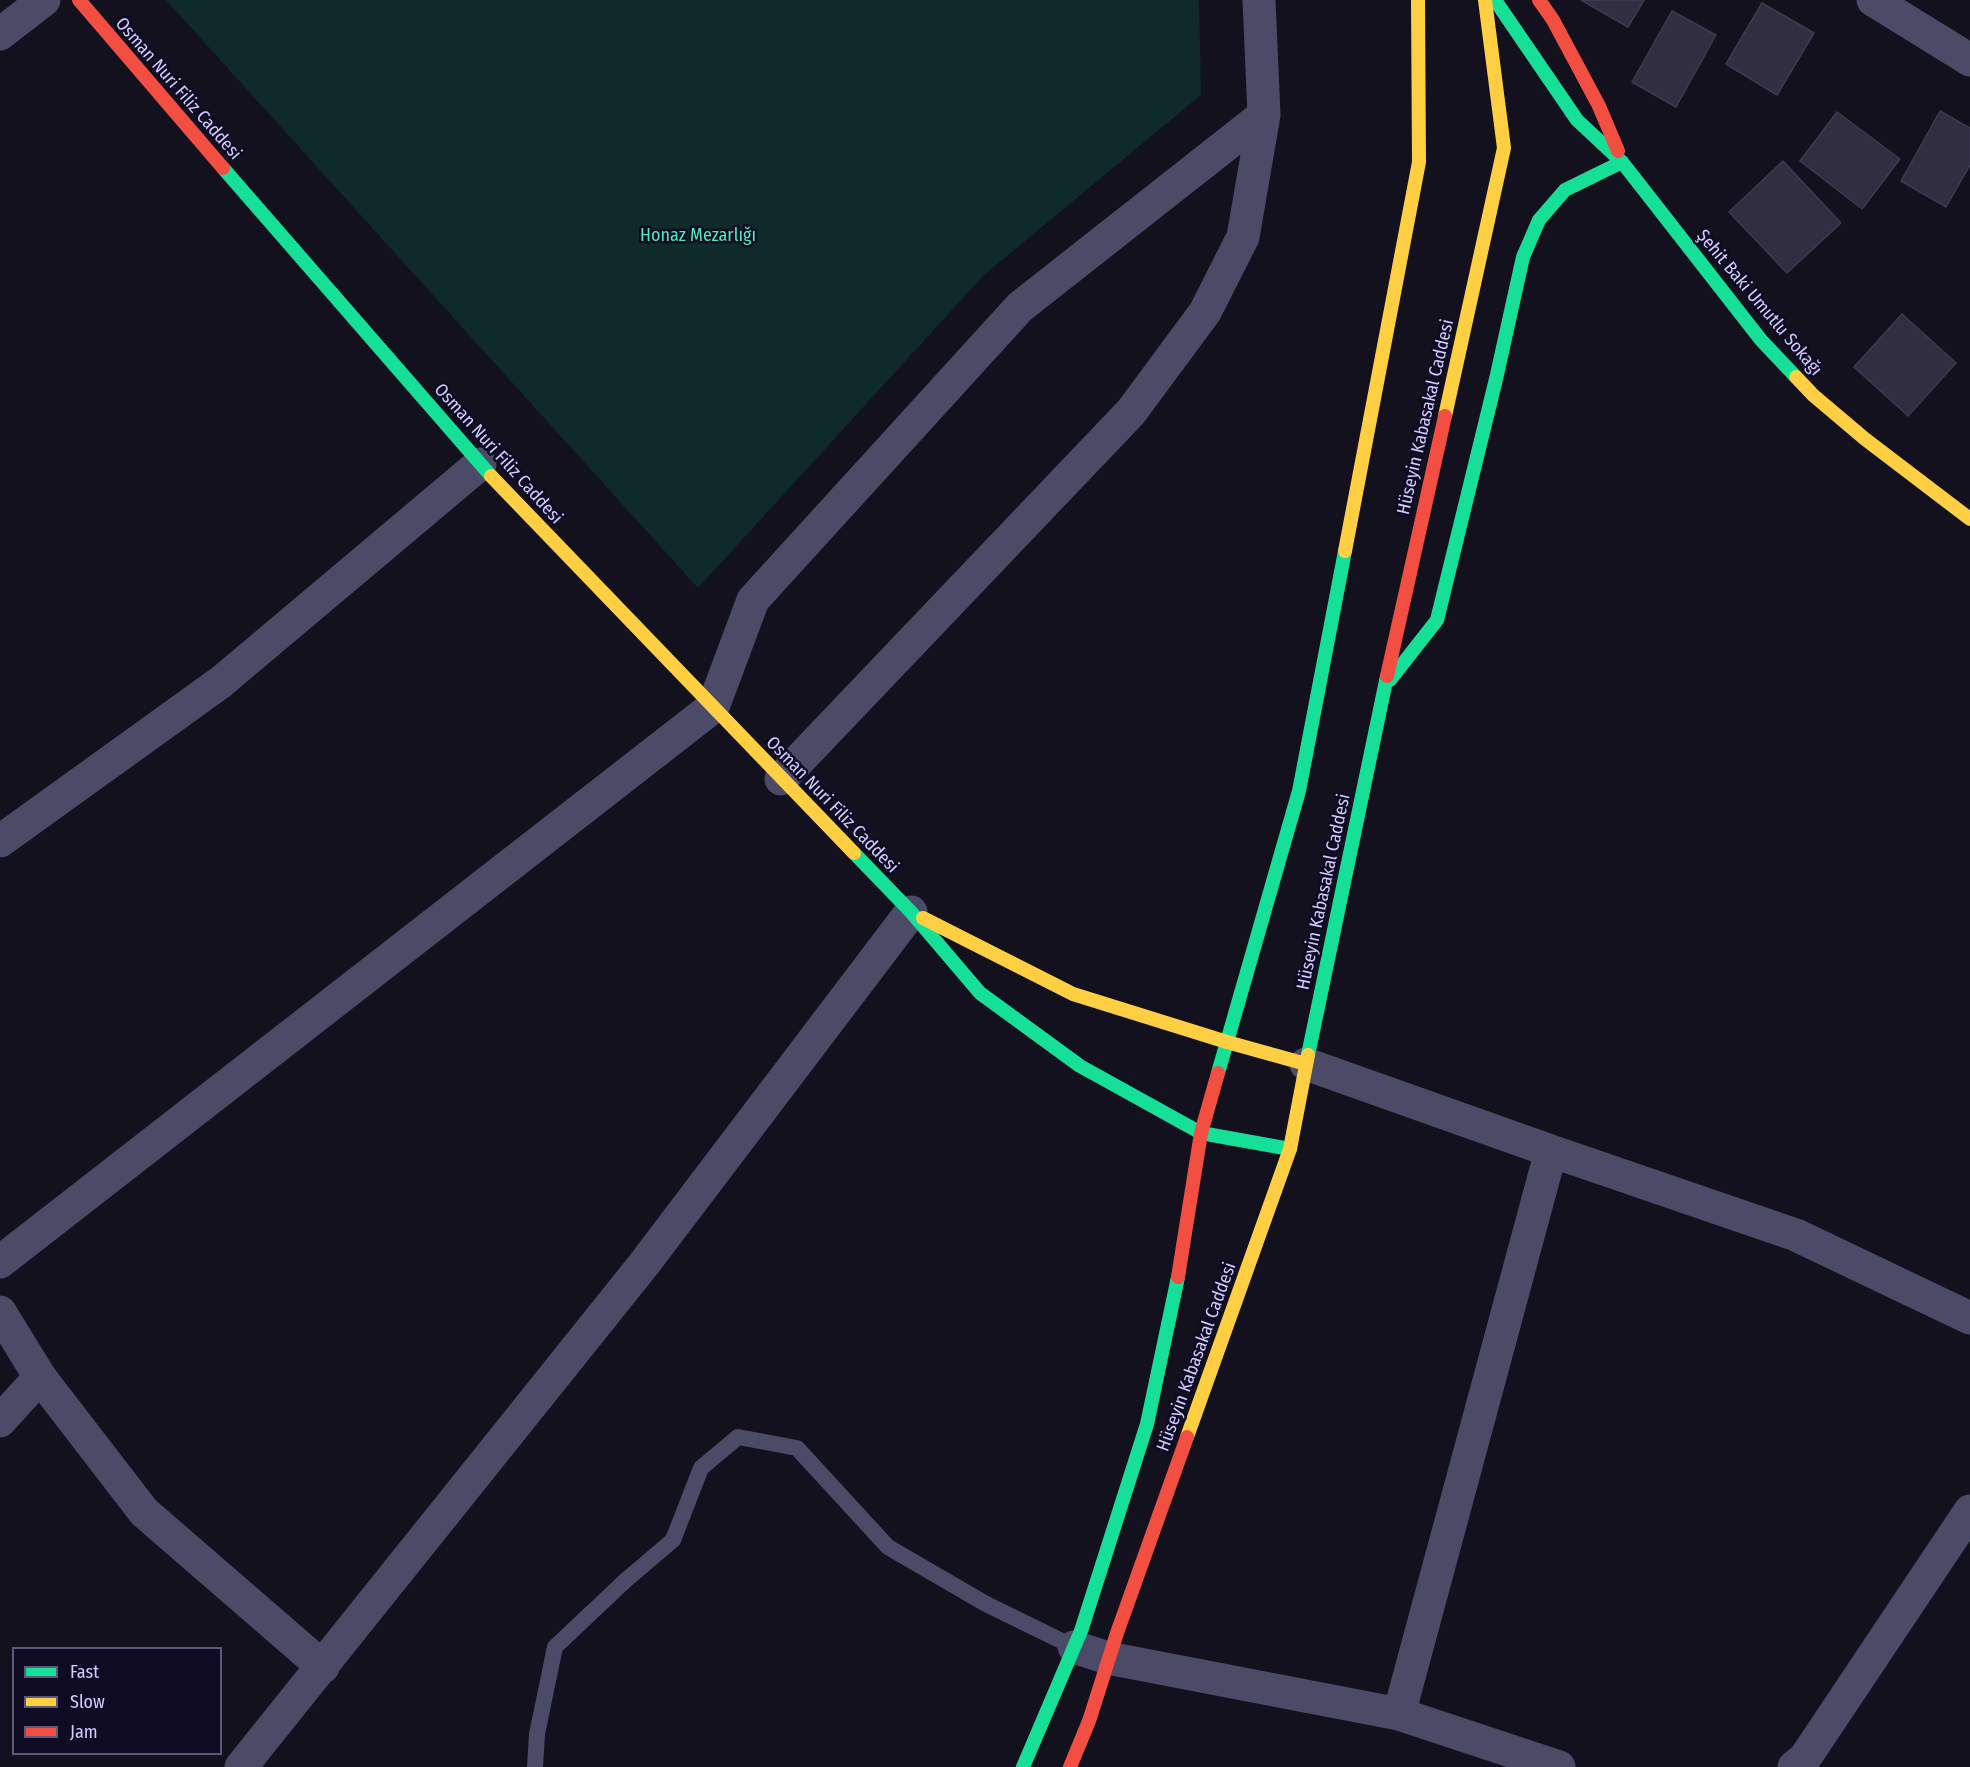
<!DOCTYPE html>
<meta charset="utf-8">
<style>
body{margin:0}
#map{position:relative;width:1970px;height:1767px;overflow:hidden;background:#12111d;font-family:"Fira Sans Condensed",sans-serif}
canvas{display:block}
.legend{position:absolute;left:12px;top:1647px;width:210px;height:108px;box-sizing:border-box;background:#0f0b23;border:2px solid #5d597b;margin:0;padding:8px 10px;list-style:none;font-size:18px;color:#d1cdff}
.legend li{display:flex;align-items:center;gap:12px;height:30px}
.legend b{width:30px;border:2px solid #5d597b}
</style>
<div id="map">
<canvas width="1970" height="1767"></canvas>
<ul class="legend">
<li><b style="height:8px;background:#16e098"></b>Fast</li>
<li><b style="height:8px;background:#ffcf43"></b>Slow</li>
<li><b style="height:8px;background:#f24e42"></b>Jam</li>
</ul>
</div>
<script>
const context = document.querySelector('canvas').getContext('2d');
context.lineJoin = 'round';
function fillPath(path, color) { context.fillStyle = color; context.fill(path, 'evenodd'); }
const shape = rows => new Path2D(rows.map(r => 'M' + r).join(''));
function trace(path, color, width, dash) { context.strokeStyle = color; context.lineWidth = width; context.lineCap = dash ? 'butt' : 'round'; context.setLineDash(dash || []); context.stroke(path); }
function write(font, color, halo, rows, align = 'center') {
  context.font = font + ' "Fira Sans Condensed",sans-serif'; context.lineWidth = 5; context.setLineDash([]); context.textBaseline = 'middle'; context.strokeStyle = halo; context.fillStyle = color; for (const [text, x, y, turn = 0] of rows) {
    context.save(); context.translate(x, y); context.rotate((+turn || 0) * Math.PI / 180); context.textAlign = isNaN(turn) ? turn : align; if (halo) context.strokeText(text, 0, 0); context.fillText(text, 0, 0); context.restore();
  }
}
const green = shape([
 [166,0,1199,0,1201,95,984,275,698,588]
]);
const building = shape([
 [1581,0,1644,0,1628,27,1581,0],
 [1762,3,1814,33,1777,95,1726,64,1762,3],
 [1672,11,1716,35,1676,107,1632,82,1672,11],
 [1940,111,1970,128,1970,165,1946,207,1901,181,1940,111],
 [1837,112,1900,159,1862,209,1800,161,1837,112],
 [1783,161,1841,223,1787,273,1729,212,1783,161],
 [1902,314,1956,363,1908,416,1854,367,1902,314]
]);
const lane = shape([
 [535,1767,537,1734,555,1647,626,1580,673,1540,701,1468,738,1437,797,1448,888,1547,986,1604,1074,1647]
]);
const street = shape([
 [1873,0,1970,60],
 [0,34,44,0],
 [781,779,1131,412,1205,312,1243,237,1264,115,1259,0],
 [0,841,221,682,480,464],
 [1551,1151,1796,1235,1970,1318],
 [0,1262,713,707,753,600,1020,307,1264,115],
 [0,1312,40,1377,144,1512,323,1667],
 [0,1421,40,1377],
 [1074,1647,1108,1658,1399,1714,1551,1151,1306,1064],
 [1399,1714,1559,1767],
 [241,1767,644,1264,911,912],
 [1794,1767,1805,1758,1970,1511]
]);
const fast = shape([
 [1495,0,1577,120,1622,162,1761,340,1796,377],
 [223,168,491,476],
 [1390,680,1437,620,1496,379,1523,257,1539,220,1565,190,1622,162],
 [854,853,911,912,980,993,1080,1066,1201,1133,1290,1149],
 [1308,1055,1387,676],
 [1218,1073,1299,791,1345,551],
 [1023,1767,1081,1631,1147,1424,1178,1277]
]);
const slow = shape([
 [1796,377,1813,395,1865,439,1970,519],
 [1445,416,1504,148,1485,0],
 [491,476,854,853],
 [1345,551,1419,162,1418,0],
 [923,918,1073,994,1227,1042,1306,1064],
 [1187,1437,1290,1149,1308,1055]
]);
const jam = shape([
 [79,0,223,168],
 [1539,0,1553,20,1599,106,1618,151],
 [1387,676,1445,416],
 [1178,1277,1201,1133,1218,1073],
 [1070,1767,1089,1721,1117,1633,1187,1437]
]);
const streetNames = [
 ["Osman Nuri Filiz Caddesi",178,89,49],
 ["Şehit Baki Umutlu Sokağı",1759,303,50],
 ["Hüseyin Kabasakal Caddesi",1426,417,-77],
 ["Osman Nuri Filiz Caddesi",498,454,48],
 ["Osman Nuri Filiz Caddesi",832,805,46],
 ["Hüseyin Kabasakal Caddesi",1324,892,-78],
 ["Hüseyin Kabasakal Caddesi",1197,1357,-70]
];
const parkNames = [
 ["Honaz Mezarlığı",698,236]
];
fillPath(green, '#0f2a2a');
fillPath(building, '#302e40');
trace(building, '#3e3a52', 1.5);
trace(lane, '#4b4b68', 16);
trace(street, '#4b4b68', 33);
trace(fast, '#16e098', 14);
trace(slow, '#ffcf43', 14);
trace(jam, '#f24e42', 14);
write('18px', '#d1cdff', '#0f0b23', streetNames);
write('18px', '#4cecbf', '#0f0b23', parkNames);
</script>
